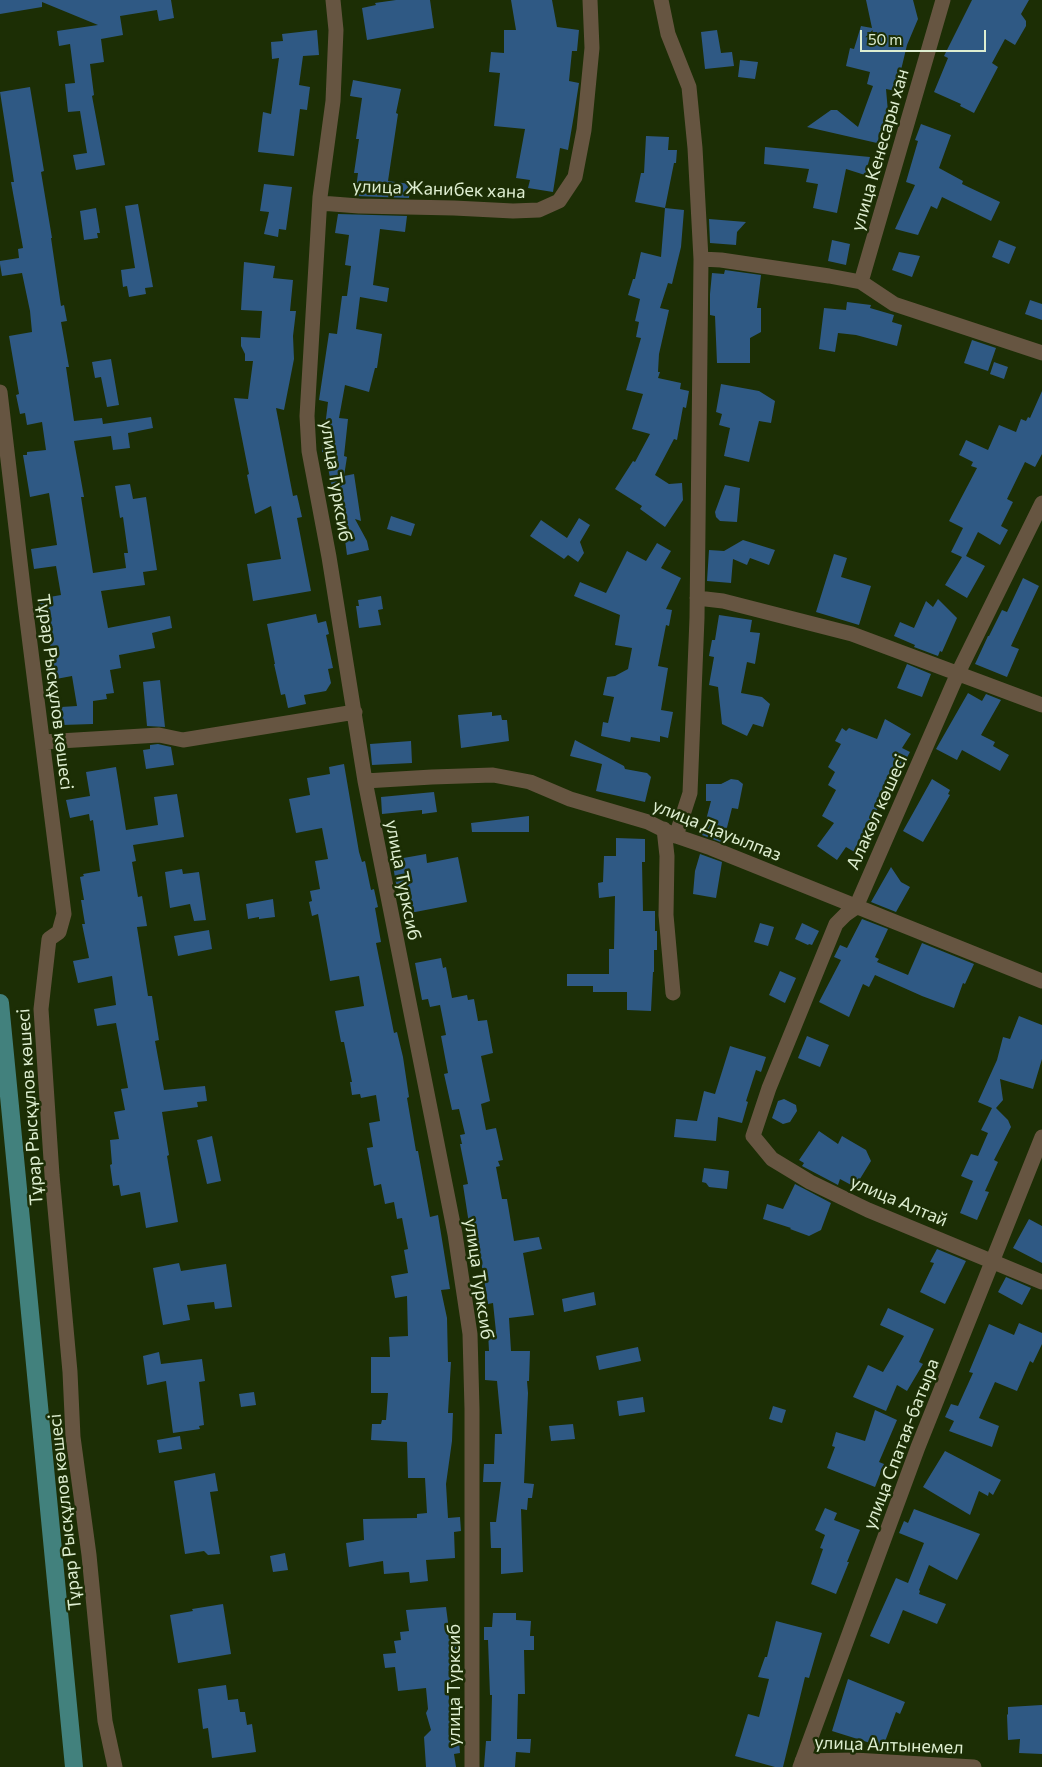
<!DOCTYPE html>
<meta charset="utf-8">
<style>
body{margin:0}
#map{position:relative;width:1042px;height:1767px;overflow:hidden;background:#1c2e05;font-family:Commissioner,sans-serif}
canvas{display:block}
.scale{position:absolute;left:860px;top:30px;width:126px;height:22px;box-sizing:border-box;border:2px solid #deeed1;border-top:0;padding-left:6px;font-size:15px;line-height:18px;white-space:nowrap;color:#deeed1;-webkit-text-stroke:4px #1c2e05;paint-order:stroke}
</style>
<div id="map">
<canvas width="1042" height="1767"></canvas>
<div class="scale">50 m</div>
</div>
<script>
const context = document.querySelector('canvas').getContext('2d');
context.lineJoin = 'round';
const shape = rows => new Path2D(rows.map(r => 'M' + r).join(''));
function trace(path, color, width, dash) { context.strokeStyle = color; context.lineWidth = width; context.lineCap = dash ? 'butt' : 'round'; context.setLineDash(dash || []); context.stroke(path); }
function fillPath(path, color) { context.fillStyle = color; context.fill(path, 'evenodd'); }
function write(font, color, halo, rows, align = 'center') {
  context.font = font + ' Commissioner,sans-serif'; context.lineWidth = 5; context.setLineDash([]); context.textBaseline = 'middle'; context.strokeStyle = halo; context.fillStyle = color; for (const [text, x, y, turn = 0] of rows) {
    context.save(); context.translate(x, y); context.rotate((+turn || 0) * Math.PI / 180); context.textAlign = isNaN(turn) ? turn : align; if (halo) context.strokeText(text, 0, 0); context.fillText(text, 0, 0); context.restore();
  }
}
const canal = shape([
 [0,1003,74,1767]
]);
const building = shape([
 [0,0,171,0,174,18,159,21,157,10,120,16,123,35,101,39,104,62,90,64,94,95,92,96,105,165,76,170,73,155,87,153,80,111,68,112,65,84,75,83,70,44,59,46,57,31,98,25,42,2,42,7,0,14],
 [396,0,430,0,434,28,367,40,362,8,376,5,375,3],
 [511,0,552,0,557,27,579,30,577,51,572,51,569,81,579,83,574,115,568,150,560,148,553,192,528,188,530,180,516,178,525,129,494,126,500,73,489,72,491,52,504,53,504,30,516,30],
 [866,0,913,0,918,19,907,45,896,91,886,89,888,112,877,143,807,127,831,110,837,110,858,127,873,86,867,84,870,72,846,66,850,48,854,49,861,26,872,28],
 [972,0,1029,0,1021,14,1026,21,1026,26,1015,45,1005,39,992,63,998,67,974,113,960,106,961,104,934,92,948,58,944,56],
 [317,30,319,55,303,56,299,85,310,87,307,110,300,109,294,156,258,152,263,112,271,114,279,58,272,59,271,42,283,41,282,34],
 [717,30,721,53,732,52,734,66,705,69,701,32],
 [740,60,758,62,755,79,738,77],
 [353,80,401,89,396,113,398,114,388,181,410,184,409,198,355,196,358,173,354,173,359,139,356,139,362,98,350,96],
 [30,87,44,171,41,172,52,238,51,238,61,306,64,305,67,321,61,322,69,367,66,367,74,421,102,418,103,424,151,417,153,428,128,433,130,448,113,450,111,436,74,441,84,497,81,497,93,573,126,568,124,553,128,553,123,517,120,518,115,486,130,484,133,499,146,497,157,570,143,572,145,585,101,591,108,628,170,616,172,628,152,633,155,648,119,655,121,668,110,670,114,693,106,694,107,699,93,701,93,724,62,725,61,707,77,706,72,676,56,679,49,638,45,639,38,599,61,595,56,566,34,569,31,549,57,545,49,493,30,497,23,455,27,455,27,452,46,450,42,422,27,425,25,413,20,414,16,395,19,394,9,336,32,332,30,311,22,273,2,276,0,264,0,261,19,258,18,249,23,248,11,182,14,182,0,92],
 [921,124,951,135,939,168,963,181,962,184,1000,202,991,221,942,197,937,209,931,206,918,235,895,229,915,185,906,182,918,141,915,140],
 [646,136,669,137,668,150,677,150,676,163,674,163,665,208,635,202,641,173,644,173],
 [765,147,870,157,865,175,846,169,837,213,813,208,818,184,806,182,809,169,764,164],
 [264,184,292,187,286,230,279,229,278,237,264,234,269,212,260,211],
 [138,204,153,287,145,288,146,294,129,297,127,286,123,287,121,270,135,268,125,206],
 [96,208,100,233,97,233,98,238,84,240,80,211],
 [665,208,684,210,681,247,672,284,668,283,660,308,669,310,659,354,658,372,660,372,658,378,681,383,680,389,689,391,686,408,683,407,677,440,674,439,655,475,669,484,682,483,683,500,665,527,640,509,642,506,615,489,633,461,635,462,650,434,632,429,643,394,626,390,641,338,636,337,639,322,635,321,640,299,628,295,633,279,635,279,641,252,661,257],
 [338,214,407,216,405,232,380,229,373,285,389,288,387,302,360,297,356,329,382,334,377,368,375,368,369,392,345,385,339,418,348,419,344,456,347,457,344,476,354,474,361,521,355,519,367,541,369,550,347,555,340,502,338,511,337,511,328,468,331,453,322,452,328,402,319,400,329,333,337,334,342,296,347,296,351,266,345,265,349,235,335,233],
 [709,219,746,222,737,232,736,245,710,243],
 [832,240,850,244,846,265,828,261],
 [999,240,1016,247,1009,264,992,257],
 [899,252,920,256,912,277,892,270],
 [244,262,275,266,273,278,293,280,290,311,296,311,293,336,294,359,284,410,276,408,293,496,297,495,302,517,297,518,311,591,253,601,247,564,281,559,271,506,255,514,247,475,249,474,234,398,248,399,253,361,245,361,245,354,241,346,241,337,260,338,262,311,241,310],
 [725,270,761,275,757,308,761,308,761,332,750,338,750,363,717,363,715,316,710,315,710,294,712,273,724,274],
 [1030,300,1042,304,1042,320,1025,314],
 [847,302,871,305,870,308,894,315,892,322,902,325,897,346,856,335,838,333,835,352,819,349,824,308,846,310],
 [972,340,996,348,988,371,964,363],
 [111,359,119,405,107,407,101,377,95,378,92,362],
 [994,362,1008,367,1004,379,990,374],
 [721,384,759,391,775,401,771,423,759,421,749,462,724,456,730,428,719,425,722,414,716,412],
 [1042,391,1042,454,1035,467,1025,462,1007,499,1013,502,1001,526,1008,530,1000,545,978,532,966,556,985,566,967,598,945,585,962,557,951,552,963,528,949,521,977,468,971,466,973,462,959,455,966,440,988,450,999,425,1016,432,1021,419,1026,421,1028,417,1030,418],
 [725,485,740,488,737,522,720,521,716,517,715,512],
 [391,516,415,524,411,536,387,529],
 [579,518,590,525,580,542,584,553,578,562,568,555,564,559,530,536,541,520,567,538],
 [743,540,775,550,769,565,750,558,747,565,733,559,731,583,707,581,709,550,724,551],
 [657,543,671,551,661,568,681,578,666,609,672,610,669,626,666,625,658,666,668,668,661,710,673,712,668,738,660,736,660,742,631,737,630,742,601,736,603,722,608,723,614,697,603,695,607,677,615,676,628,669,632,648,615,645,620,615,574,596,580,582,606,593,627,551,646,561],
 [834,554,847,558,841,577,871,586,859,625,816,612],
 [1023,578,1039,586,1011,646,1019,649,1007,677,975,664,988,636,989,636,1002,610,1007,612],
 [381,596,383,609,378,610,381,625,359,628,356,606,359,606,358,600],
 [938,599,957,618,942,652,940,651,938,656,914,647,915,645,894,636,900,622,914,628,926,601,933,607],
 [316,614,318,623,326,621,329,634,326,635,333,668,328,669,331,683,326,691,304,695,306,704,288,708,285,694,281,695,274,664,275,664,267,624],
 [719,615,752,620,750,632,760,633,755,664,747,662,741,693,762,697,770,704,763,727,753,724,747,736,722,724,718,687,709,685,714,657,709,656,712,640,715,640],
 [907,664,931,674,922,697,897,688],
 [160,680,165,727,147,726,143,682],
 [968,693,982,701,986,694,1001,700,981,735,995,742,993,746,1009,755,1000,771,962,750,957,760,936,749],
 [492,712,492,716,501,715,502,720,507,720,509,741,461,748,458,715],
 [885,719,911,734,902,748,910,752,892,785,895,787,884,804,881,802,868,827,872,830,862,849,859,848,856,853,846,847,837,860,817,846,834,823,822,816,836,790,828,785,835,772,828,767,841,744,835,741,842,728,846,731,849,728,877,739],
 [575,740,624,766,625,769,647,773,651,777,645,802,596,791,602,764,570,756],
 [411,741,412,763,372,765,370,744],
 [158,744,171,747,174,765,146,769,143,750,150,749,150,745],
 [344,764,359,852,362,862,365,861,371,890,374,889,378,907,375,908,381,942,376,943,394,1033,397,1032,403,1057,409,1097,407,1098,416,1151,418,1151,430,1217,438,1215,450,1289,441,1290,447,1318,448,1362,451,1362,448,1413,453,1413,452,1441,446,1484,448,1518,460,1517,461,1531,454,1532,455,1558,426,1560,428,1581,410,1583,409,1572,384,1574,383,1561,349,1567,346,1543,364,1540,363,1519,417,1518,417,1514,427,1513,425,1478,408,1478,407,1442,371,1440,372,1424,381,1424,382,1420,386,1420,388,1393,371,1393,371,1357,390,1357,389,1337,408,1336,407,1296,395,1298,391,1276,408,1273,404,1250,408,1249,402,1218,397,1219,394,1202,385,1204,381,1184,374,1186,367,1148,373,1147,369,1123,380,1121,376,1095,361,1098,360,1094,352,1095,350,1082,352,1082,344,1042,341,1042,335,1011,364,1006,359,976,330,981,318,914,312,916,309,902,312,901,310,891,320,889,315,861,328,859,322,828,296,833,289,799,310,795,307,778,330,774,329,767],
 [116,767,126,830,158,825,154,797,177,794,184,837,133,845,136,861,132,862,138,897,142,896,147,926,137,927,148,996,152,996,159,1040,155,1041,164,1090,205,1086,207,1101,197,1102,198,1107,162,1112,169,1155,167,1156,178,1222,146,1228,140,1192,121,1196,119,1185,113,1186,110,1165,112,1164,110,1140,119,1139,114,1112,125,1110,121,1089,128,1088,116,1023,97,1026,94,1009,116,1005,112,976,78,983,73,961,89,958,82,924,85,924,81,900,84,900,80,877,84,876,83,874,100,871,93,820,90,821,89,814,70,818,66,800,90,796,86,772],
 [731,779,738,780,743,784,738,809,732,808,723,843,702,835,711,801,706,801,706,784,721,784],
 [932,779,950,790,948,794,950,795,923,842,903,831],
 [434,792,437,812,422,814,422,810,382,814,381,797],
 [529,816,529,832,472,832,471,823],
 [616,838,645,839,645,862,642,862,643,911,655,911,655,931,657,931,657,950,654,950,654,972,653,972,651,1011,627,1010,627,992,593,992,593,986,567,986,567,974,609,974,609,949,614,949,615,896,599,898,598,883,603,882,604,856,616,856],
 [426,854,427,863,458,857,467,902,410,913,405,888,397,889,392,860],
 [700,854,722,862,716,898,693,894,695,871],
 [891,867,901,882,910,887,896,912,871,902],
 [182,869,183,874,199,872,206,920,194,921,190,904,170,908,165,872],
 [273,899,275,917,259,919,259,917,248,919,246,904],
 [862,919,888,929,875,957,879,959,877,962,908,975,922,943,974,964,965,984,963,983,954,1008,922,996,875,975,869,987,863,984,849,1017,819,1002,841,960,834,957,840,945,847,948],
 [760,923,774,927,768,946,754,942],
 [802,923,819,931,812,945,809,944,808,945,795,939],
 [209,930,212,949,178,956,174,936],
 [441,958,443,968,446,967,452,998,467,995,468,1000,474,999,478,1021,487,1020,493,1053,481,1056,490,1101,481,1104,486,1130,496,1128,503,1160,498,1161,500,1166,496,1167,502,1199,507,1199,514,1241,539,1237,542,1249,523,1253,534,1315,509,1318,511,1351,530,1351,529,1381,527,1381,528,1393,524,1483,534,1484,532,1498,528,1498,527,1510,521,1509,523,1572,501,1574,501,1548,491,1548,490,1522,496,1522,501,1482,483,1482,484,1464,494,1464,495,1434,502,1434,497,1381,485,1380,485,1351,489,1351,488,1332,496,1332,493,1303,488,1304,481,1261,475,1262,473,1250,463,1185,468,1184,460,1144,462,1144,460,1135,465,1134,459,1109,452,1110,444,1074,448,1073,441,1036,446,1035,440,1005,430,1007,428,999,422,1000,415,963],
 [780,971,796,978,785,1003,769,995],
 [1019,1016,1042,1025,1042,1059,1033,1089,1000,1079,1003,1100,996,1108,1008,1120,1011,1127,994,1160,998,1162,985,1191,989,1192,977,1220,960,1213,973,1181,961,1176,971,1154,978,1156,988,1133,981,1130,992,1108,978,1102,997,1060,1003,1037,1010,1039],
 [807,1036,829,1045,820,1067,798,1058],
 [730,1046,766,1057,761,1072,756,1070,746,1101,748,1102,742,1123,718,1117,716,1141,674,1137,676,1119,697,1121,704,1091,715,1094],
 [784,1099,796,1105,797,1111,790,1122,783,1124,772,1118,778,1101],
 [819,1131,838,1144,842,1136,866,1150,871,1161,855,1187,840,1179,838,1185,802,1166,804,1163,799,1160],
 [212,1136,221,1181,207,1184,197,1140],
 [704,1168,729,1171,727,1189,709,1187,706,1183,702,1182],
 [795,1184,831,1203,821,1230,809,1236,790,1229,791,1228,763,1219,767,1204,783,1209],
 [1029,1219,1042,1226,1042,1263,1013,1248],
 [937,1249,966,1261,945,1304,920,1292,934,1263,930,1262],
 [179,1263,181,1271,226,1264,232,1307,215,1309,214,1302,187,1305,190,1320,163,1325,153,1268],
 [1006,1277,1031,1288,1022,1305,998,1292],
 [594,1292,596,1305,564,1312,562,1299],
 [888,1308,934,1329,919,1362,923,1364,907,1391,897,1385,886,1411,853,1397,868,1365,883,1372,904,1336,880,1325],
 [1019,1323,1042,1333,1042,1344,1033,1363,1030,1361,1017,1391,995,1382,979,1418,999,1426,992,1447,949,1431,954,1421,945,1417,951,1404,958,1406,973,1373,969,1372,989,1324,1014,1335],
 [638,1347,641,1361,599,1370,596,1356],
 [159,1352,161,1364,202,1359,205,1381,199,1382,204,1425,199,1426,200,1429,173,1433,166,1381,147,1385,143,1356],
 [254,1392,256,1405,241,1407,239,1394],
 [643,1397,645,1412,619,1416,617,1401],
 [773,1406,786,1410,782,1423,769,1419],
 [875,1410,897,1420,879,1462,884,1464,875,1487,827,1468,835,1447,832,1446,836,1432,865,1441],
 [573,1424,575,1439,551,1441,549,1426],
 [180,1436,182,1449,159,1453,157,1440],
 [945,1451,1001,1480,993,1495,989,1492,988,1496,979,1491,970,1515,923,1487],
 [215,1473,218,1491,210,1492,220,1554,208,1555,204,1551,185,1554,174,1481],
 [825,1508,837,1513,834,1520,860,1530,847,1562,849,1562,836,1594,811,1584,823,1549,820,1548,825,1535,815,1530],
 [914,1509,980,1534,957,1580,929,1565,919,1590,920,1591,919,1594,946,1604,937,1624,903,1610,889,1644,870,1636,896,1578,908,1583,924,1543,899,1533,904,1521,908,1523],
 [285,1553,288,1570,273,1572,270,1556],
 [223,1604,231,1654,178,1663,170,1615,193,1611,192,1609],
 [446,1607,451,1645,457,1644,461,1670,452,1671,454,1680,447,1681,453,1730,458,1729,460,1753,454,1754,456,1767,426,1767,424,1737,431,1730,426,1713,428,1709,426,1688,398,1691,395,1667,385,1668,383,1654,396,1653,394,1641,401,1640,400,1632,409,1631,406,1610],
 [493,1613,516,1613,516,1620,531,1621,530,1636,534,1636,534,1650,524,1650,525,1694,518,1694,517,1739,531,1739,530,1753,516,1752,515,1767,484,1767,486,1741,491,1741,492,1695,490,1695,488,1640,484,1640,484,1627,492,1627],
 [776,1621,822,1633,809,1678,805,1677,783,1767,775,1767,735,1756,748,1714,759,1717,769,1679,758,1677,765,1657,767,1657],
 [848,1679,905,1702,900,1714,896,1712,883,1747,832,1731],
 [226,1685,228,1700,238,1699,240,1712,245,1712,247,1725,252,1724,256,1752,212,1758,208,1728,203,1729,198,1689],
 [1042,1705,1042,1754,1019,1753,1020,1739,1008,1740,1007,1715,1008,1714,1008,1707]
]);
const minor = shape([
 [333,0,336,30,333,101,320,197,307,416,309,451,329,557,365,781,455,1234,470,1334,472,1409,472,1767],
 [661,0,668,34,689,87,695,148,701,259,721,260,829,276,861,282,894,304,1042,353],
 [320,203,359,206,454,208,513,211,539,210,559,201,575,177,584,130,592,48,590,0],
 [861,282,943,0],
 [0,392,25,604,64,914,59,932,49,939,41,1009,52,1175,70,1372,73,1437,89,1555,105,1721,115,1767],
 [1042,503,958,673,856,907,846,914,836,924,769,1088,753,1136,772,1159,810,1182,868,1210,1042,1282],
 [697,598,723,601,852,634,1042,705],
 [43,742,159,735,183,740,355,712],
 [365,781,432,777,493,775,530,782,570,799,648,822,676,836,711,848,1042,981],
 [664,829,667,856,666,915,673,993],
 [676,836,690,793,697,618,701,259],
 [802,1761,854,1760,974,1767],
 [800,1767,918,1447,1042,1137]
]);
const streetNames = [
 ["улица Кенесары хан",880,150,-74],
 ["улица Жанибек хана",439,189,2],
 ["улица Турксиб",336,481,81],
 ["Тұрар Рысқұлов көшесі",55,692,83],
 ["Алакөл көшесі",877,812,-66],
 ["улица Дауылпаз",717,830,22],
 ["улица Турксиб",403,880,79],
 ["Тұрар Рысқұлов көшесі",30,1107,-94],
 ["улица Алтай",899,1201,23],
 ["улица Турксиб",479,1279,82],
 ["улица Спатая-батыра",901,1444,-69],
 ["Тұрар Рысқұлов көшесі",65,1512,-96],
 ["улица Турксиб",454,1685,-90],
 ["улица Алтынемел",889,1745,2]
];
trace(canal, '#42817d', 18);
fillPath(building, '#2f5984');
trace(minor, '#665541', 15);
write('18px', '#deeed1', '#1c2e05', streetNames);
</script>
